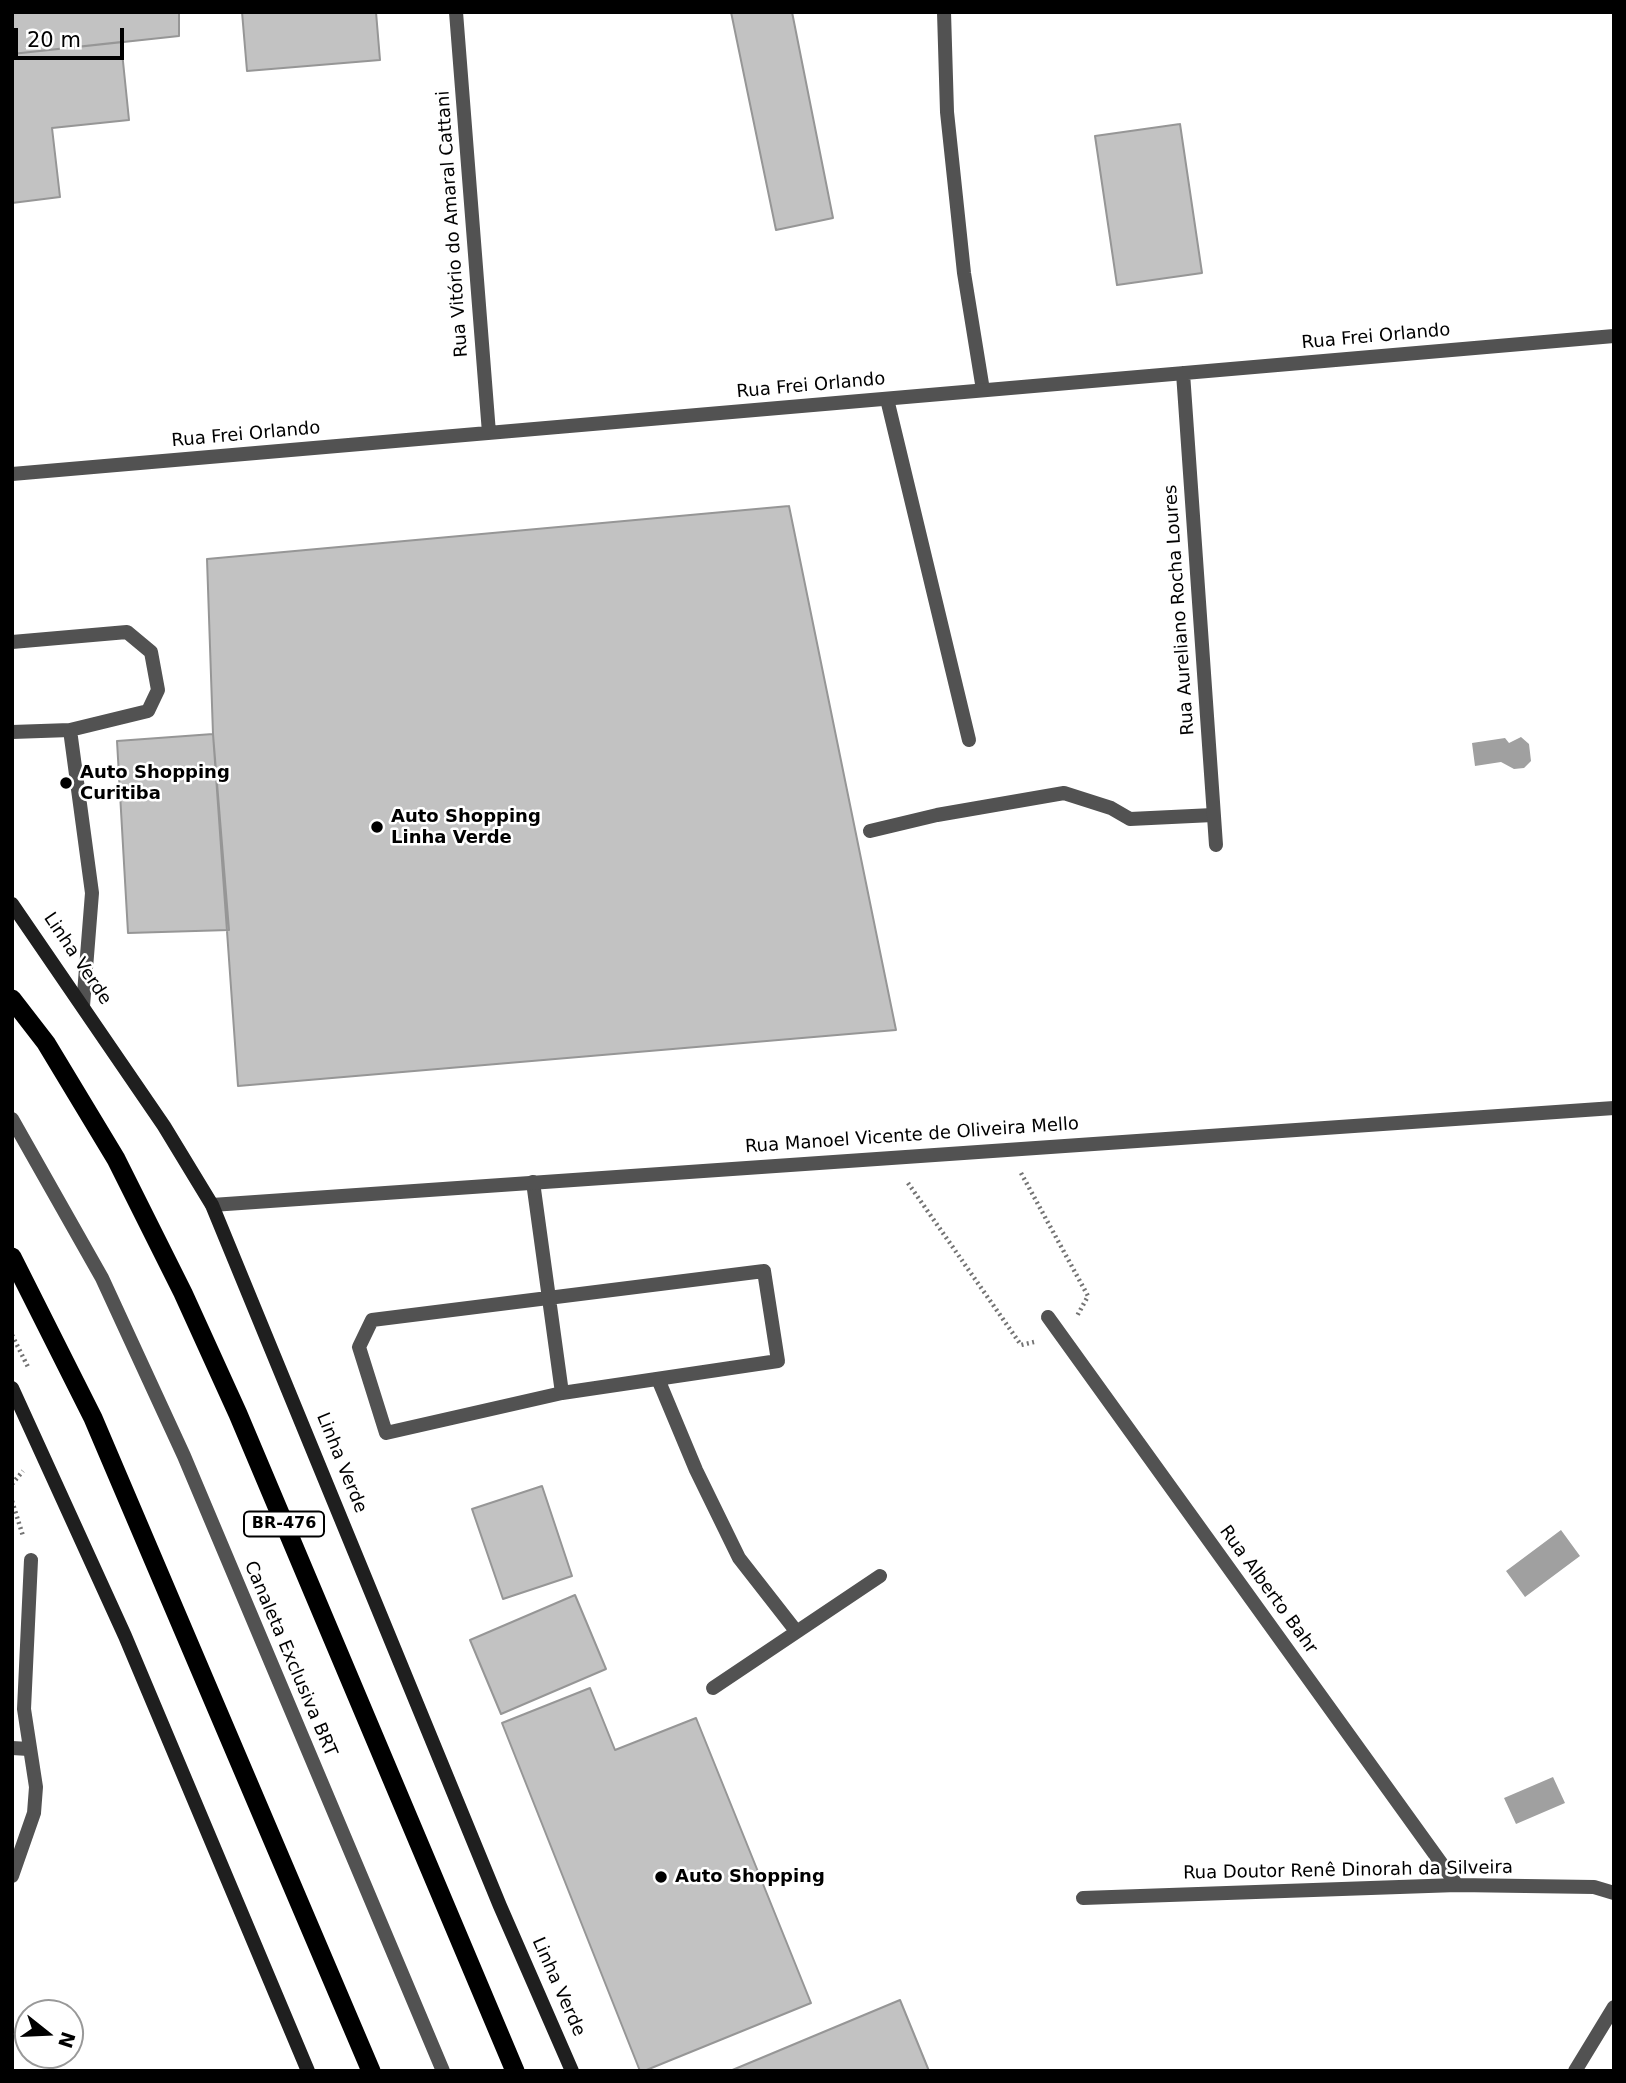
<!DOCTYPE html>
<meta charset="utf-8">
<style>
body{margin:0}
#map{position:relative;width:1626px;height:2083px;overflow:hidden;background:#fff;font-family:"DejaVu Sans",sans-serif}
canvas{display:block}
.frame{position:absolute;inset:0;border:14px solid #000;pointer-events:none}
.north{position:absolute;left:14px;top:1999px;width:70px;height:70px;box-sizing:border-box;background:#fff;border:2px solid #999;border-radius:50%;rotate:108deg;font-size:19px;font-weight:700;line-height:28px;text-align:center;color:#000}
.north::after{content:'';display:block;margin:auto;width:24px;height:32px;background:#000;clip-path:polygon(50% 0,100% 100%,50% 72%,0 100%)}
.scale{position:absolute;left:14px;top:28px;width:110px;height:32px;box-sizing:border-box;border:4px solid #000;border-top:0;padding-left:9px;font-size:21px;line-height:24px;white-space:nowrap;color:#000;-webkit-text-stroke:5px #fff;paint-order:stroke}
</style>
<div id="map">
<canvas width="1626" height="2083"></canvas>
<div class="frame"></div>
<div class="north">N</div>
<div class="scale">20 m</div>
</div>
<script>
const context = document.querySelector('canvas').getContext('2d');
context.lineJoin = 'round';
function fillPath(path, color) { context.fillStyle = color; context.fill(path, 'evenodd'); }
const shape = rows => new Path2D(rows.map(r => 'M' + r).join(''));
function trace(path, color, width, dash) { context.strokeStyle = color; context.lineWidth = width; context.lineCap = dash ? 'butt' : 'round'; context.setLineDash(dash || []); context.stroke(path); }
function write(font, color, halo, rows, align = 'center') {
  context.font = font + ' "DejaVu Sans",sans-serif'; context.lineWidth = 5; context.setLineDash([]); context.textBaseline = 'middle'; context.strokeStyle = halo; context.fillStyle = color; for (const [text, x, y, turn = 0] of rows) {
    context.save(); context.translate(x, y); context.rotate((+turn || 0) * Math.PI / 180); context.textAlign = isNaN(turn) ? turn : align; if (halo) context.strokeText(text, 0, 0); context.fillText(text, 0, 0); context.restore();
  }
}
const water = shape([
 [1521,737,1529,744,1531,761,1524,768,1514,769,1501,762,1475,766,1472,743,1505,738,1509,743],
 [1561,1530,1580,1556,1525,1597,1506,1571],
 [1553,1777,1565,1803,1516,1824,1504,1798]
]);
const building = shape([
 [12,12,179,12,179,36,12,54,12,12],
 [242,12,376,12,380,60,247,71,242,12],
 [731,12,792,12,833,218,776,230,731,12],
 [121,42,129,120,52,128,60,197,12,203,12,54,121,42],
 [1180,124,1202,273,1117,285,1095,136,1180,124],
 [789,506,896,1030,238,1086,213,734,207,559,789,506],
 [213,734,229,930,128,933,117,741,213,734],
 [542,1486,572,1576,503,1599,472,1509,542,1486],
 [575,1595,606,1669,501,1714,470,1640,575,1595],
 [590,1688,615,1750,696,1718,811,2003,644,2071,640,2071,502,1723,590,1688],
 [900,2000,929,2071,730,2071,900,2000]
]);
const path = shape([
 [1021,1173,1088,1296,1077,1316],
 [908,1183,1021,1345,1034,1342],
 [12,1335,29,1369],
 [12,1484,23,1471],
 [12,1501,23,1536]
]);
const service = shape([
 [944,12,947,112,964,273,983,390],
 [887,399,969,740],
 [12,642,127,632,151,652,158,690,148,711,70,730,12,732],
 [70,730,92,893,83,1006],
 [870,831,937,815,1064,793,1111,808,1130,819,1213,815],
 [12,1119,102,1278,184,1456,443,2071],
 [533,1182,562,1393],
 [764,1271,778,1361,562,1393,386,1433,359,1347,372,1320,764,1271],
 [658,1379,696,1470,739,1558,796,1631],
 [713,1688,880,1576]
]);
const minor = shape([
 [456,12,489,433],
 [1183,373,1216,845],
 [12,474,1614,336],
 [212,1205,1614,1108],
 [1048,1317,1457,1885],
 [12,1748,29,1749],
 [12,1876,34,1813,36,1787,24,1709,31,1560],
 [1083,1898,1457,1885,1594,1887,1614,1893],
 [1575,2071,1614,2007]
]);
const secondary = shape([
 [12,904,164,1126,212,1205,500,1906,572,2071],
 [12,1388,125,1636,308,2071]
]);
const trunk = shape([
 [12,999,46,1043,116,1159,183,1293,238,1414,515,2071],
 [12,1257,93,1418,371,2071]
]);
const markers = [
 [66,783,7,"#000"],
 [377,827,7,"#000"],
 [661,1877,7,"#000"]
];
const shields = [
 [284,1524,80]
];
const shieldNames = [
 ["BR-476",284,1524]
];
const streetNames = [
 ["Rua Vitório do Amaral Cattani",453,224,-94],
 ["Rua Frei Orlando",1376,337,-5],
 ["Rua Frei Orlando",811,386,-5],
 ["Rua Frei Orlando",246,435,-5],
 ["Rua Aureliano Rocha Loures",1180,610,-94],
 ["Linha Verde",77,959,56],
 ["Rua Manoel Vicente de Oliveira Mello",912,1136,-4],
 ["Linha Verde",341,1463,68],
 ["Rua Alberto Bahr",1268,1590,54],
 ["Canaleta Exclusiva BRT",290,1659,67],
 ["Rua Doutor Renê Dinorah da Silveira",1348,1871,-1],
 ["Linha Verde",558,1987,66]
];
const poiNames = [
 ["Auto Shopping",80,773],
 ["Curitiba",80,794],
 ["Auto Shopping",391,817],
 ["Linha Verde",391,838],
 ["Auto Shopping",675,1877]
];
fillPath(water, '#a0a0a0');
fillPath(building, '#c2c2c2');
trace(building, '#969696', 2);
trace(path, '#747474', 4.5, [2, 3.5]);
trace(service, '#525252', 14);
trace(minor, '#525252', 14);
trace(secondary, '#1f1f1f', 14);
trace(trunk, '#000', 19);
for (const [x, y, r, color] of markers) { const dot = new Path2D(); dot.arc(x, y, r, 0, 2 * Math.PI); context.fillStyle = color; context.fill(dot); trace(dot, '#fff', 2.5); }
for (const [x, y, w] of shields) { const box = new Path2D(); box.roundRect(x - w / 2, y - 12.5, w, 25, 5); context.fillStyle = '#fff'; context.fill(box); trace(box, '#000', 2); }
write('bold 16px', '#000', null, shieldNames);
write('18px', '#000', '#fff', streetNames);
write('bold 18px', '#000', '#fff', poiNames, 'left');
</script>
